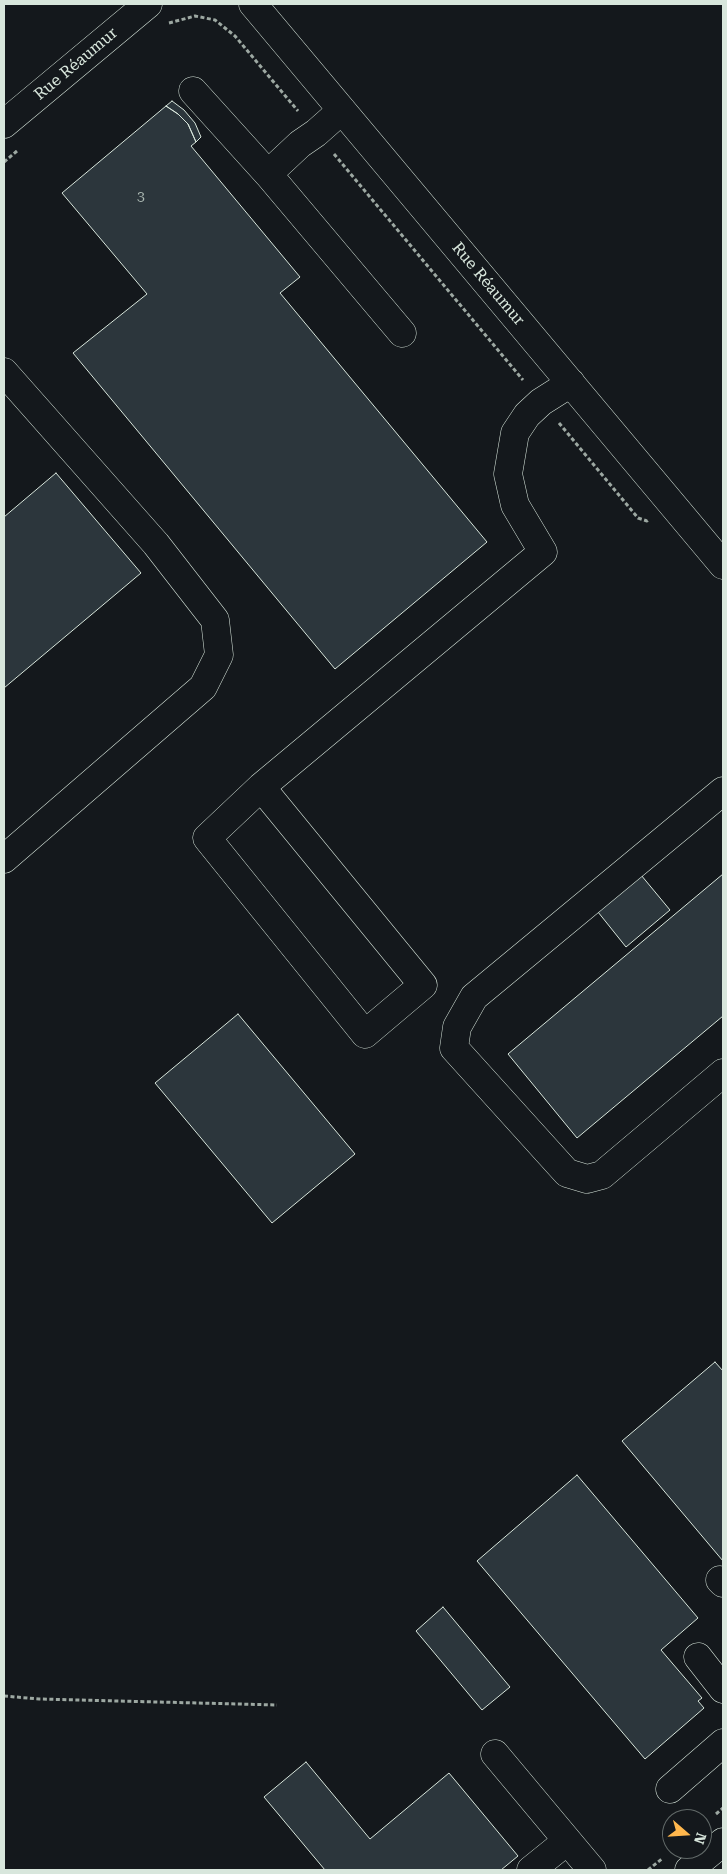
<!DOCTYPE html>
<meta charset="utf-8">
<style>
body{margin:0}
#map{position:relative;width:727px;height:1874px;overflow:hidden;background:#14181c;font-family:"Roboto Serif",serif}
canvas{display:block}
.frame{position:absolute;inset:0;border:5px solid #d8e6dc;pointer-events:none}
.north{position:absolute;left:662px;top:1809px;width:50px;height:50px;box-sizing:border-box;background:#14181c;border:1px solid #626a69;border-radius:50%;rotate:109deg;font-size:14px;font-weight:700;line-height:20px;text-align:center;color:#d8e6dc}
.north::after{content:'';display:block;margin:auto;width:18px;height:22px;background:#ffb74d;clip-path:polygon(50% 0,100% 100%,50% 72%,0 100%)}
</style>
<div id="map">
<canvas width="727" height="1874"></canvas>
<div class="frame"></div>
<div class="north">N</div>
</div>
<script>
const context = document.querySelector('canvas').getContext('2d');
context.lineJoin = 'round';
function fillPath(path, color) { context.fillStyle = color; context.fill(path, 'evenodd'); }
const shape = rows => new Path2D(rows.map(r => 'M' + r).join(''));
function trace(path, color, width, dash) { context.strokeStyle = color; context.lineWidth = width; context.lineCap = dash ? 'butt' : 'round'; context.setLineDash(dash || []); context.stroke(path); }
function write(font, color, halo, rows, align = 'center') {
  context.font = font + ' "Roboto Serif",serif'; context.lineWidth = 4; context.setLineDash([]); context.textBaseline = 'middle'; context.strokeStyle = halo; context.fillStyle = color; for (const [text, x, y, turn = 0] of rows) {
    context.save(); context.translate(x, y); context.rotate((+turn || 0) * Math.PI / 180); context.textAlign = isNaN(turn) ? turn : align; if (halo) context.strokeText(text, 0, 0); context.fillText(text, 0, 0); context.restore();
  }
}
const building = shape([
 [172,101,184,110,195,123,201,137,196,142,188,124,178,114,166,106,172,101],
 [166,106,178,114,188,124,196,142,191,146,300,277,280,293,487,542,335,669,73,353,147,294,62,193,166,106],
 [56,473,141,573,4,688,4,517,56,473],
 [723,874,723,1016,577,1138,508,1054,723,874],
 [641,875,670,910,626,947,598,912,641,875],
 [238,1014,355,1154,272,1223,155,1083,238,1014],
 [715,1362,723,1371,723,1561,622,1441,715,1362],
 [577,1475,698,1618,661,1650,702,1698,698,1701,704,1708,645,1759,477,1561,577,1475],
 [443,1607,510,1687,482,1710,416,1631,443,1607],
 [306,1762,370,1839,449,1773,518,1856,501,1870,325,1870,264,1797,306,1762]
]);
const path = shape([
 [169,23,195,16,215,20,235,36,298,111],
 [334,154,523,380],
 [4,162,17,151],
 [559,423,638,518,647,521,649,519],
 [4,1696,39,1699,277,1705],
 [716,1814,723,1808],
 [648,1870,663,1858]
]);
const minor = shape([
 [253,4,723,565],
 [193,91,268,174,300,144,316,133,342,110],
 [4,124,148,4],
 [268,174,402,333],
 [4,372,156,544,215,620,219,655,203,687,4,859],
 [261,787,423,985,365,1034,207,838,261,787,543,552,515,505,508,474,515,433,527,415,541,402,571,383],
 [723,791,474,997,457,1027,454,1048,567,1173,587,1179,602,1175,723,1073],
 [720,1580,723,1583],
 [698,1657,723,1689],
 [495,1754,592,1870],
 [670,1789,723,1743],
 [531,1870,567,1841],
 [689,1870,723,1842]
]);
const numberNames = [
 ["3",141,197]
];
const streetNames = [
 ["Rue Réaumur",76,64,-40],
 ["Rue Réaumur",488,284,50]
];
fillPath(building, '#2c363c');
trace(building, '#d8e6dc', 1);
trace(minor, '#d8e6dc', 29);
trace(path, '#9da8a2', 3, [4, 2.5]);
trace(minor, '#14181c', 28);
write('14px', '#adbab4', null, numberNames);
write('16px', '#d8e6dc', '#14181c', streetNames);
</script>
